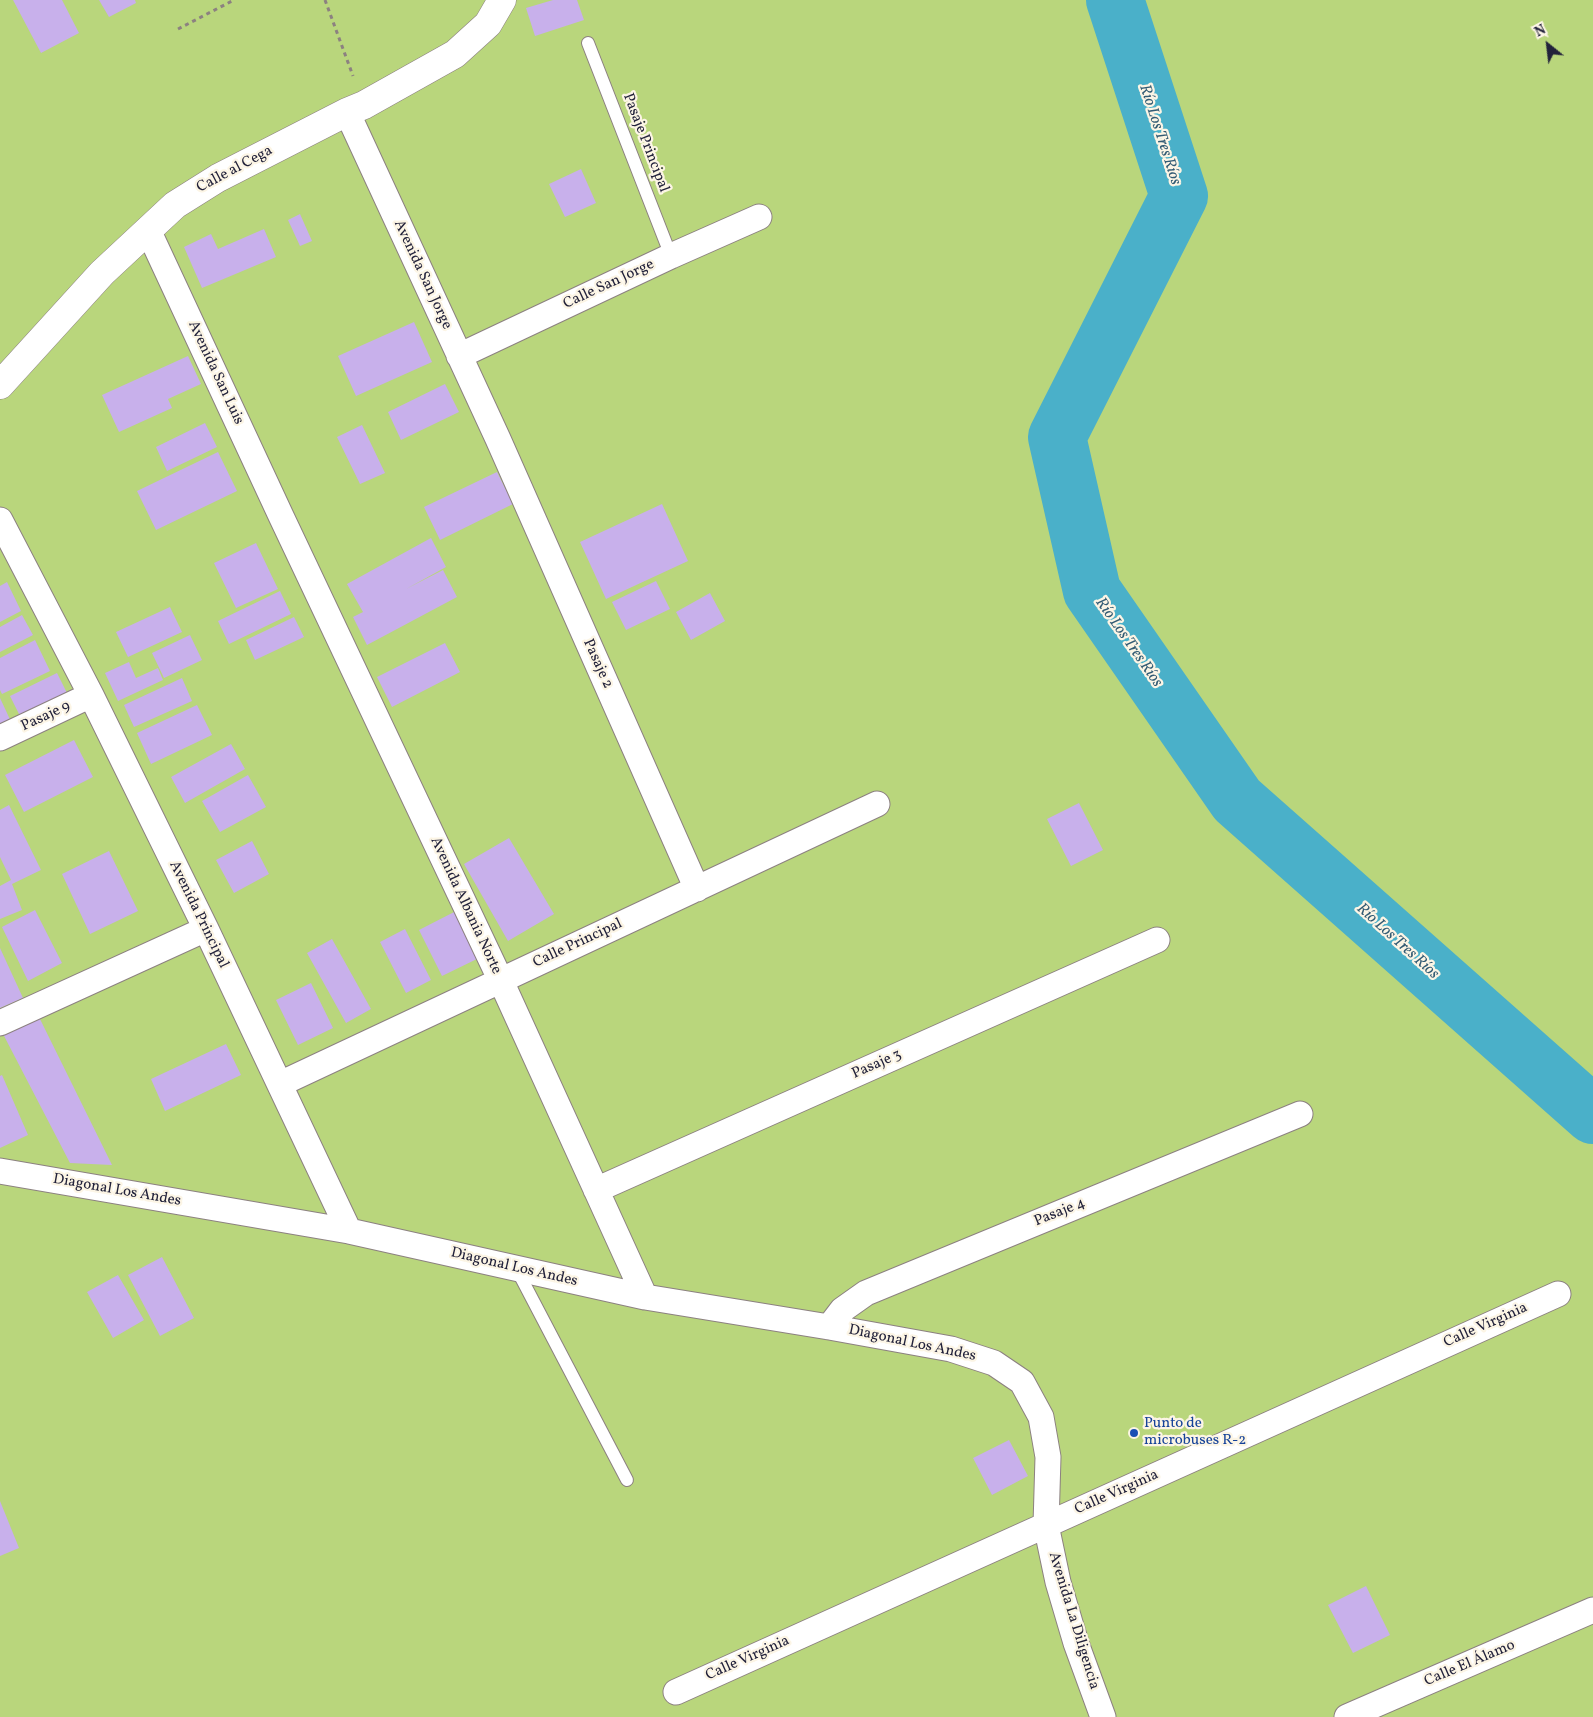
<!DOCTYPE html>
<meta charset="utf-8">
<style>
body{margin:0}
#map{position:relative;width:1593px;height:1717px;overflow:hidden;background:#f5e0c5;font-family:Vollkorn,serif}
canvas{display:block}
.north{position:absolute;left:1523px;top:20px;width:50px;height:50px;-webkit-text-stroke:4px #fcf5e5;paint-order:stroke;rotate:331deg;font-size:14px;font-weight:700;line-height:20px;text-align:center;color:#22223b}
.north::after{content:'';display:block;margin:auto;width:18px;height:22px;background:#22223b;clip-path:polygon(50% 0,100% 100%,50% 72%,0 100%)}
</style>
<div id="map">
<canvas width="1593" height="1717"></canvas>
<div class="north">N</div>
</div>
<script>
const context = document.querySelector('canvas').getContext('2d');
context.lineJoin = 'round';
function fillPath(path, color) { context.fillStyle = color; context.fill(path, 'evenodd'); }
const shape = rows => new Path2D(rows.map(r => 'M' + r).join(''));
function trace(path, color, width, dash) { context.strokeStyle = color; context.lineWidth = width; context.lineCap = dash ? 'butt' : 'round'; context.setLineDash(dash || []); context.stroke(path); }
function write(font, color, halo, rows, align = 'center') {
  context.font = font + ' Vollkorn,serif'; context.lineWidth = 4.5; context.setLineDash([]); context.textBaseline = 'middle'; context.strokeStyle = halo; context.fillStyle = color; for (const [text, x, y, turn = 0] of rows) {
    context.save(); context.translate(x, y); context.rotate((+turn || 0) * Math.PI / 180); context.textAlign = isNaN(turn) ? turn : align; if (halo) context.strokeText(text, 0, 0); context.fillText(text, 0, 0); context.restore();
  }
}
const green = shape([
 [0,0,1593,0,1593,1717,0,1717]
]);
const river = shape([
 [1115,0,1179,196,1057,437,1092,591,1237,800,1593,1115]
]);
const building = shape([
 [13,0,62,0,79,33,41,53],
 [99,0,135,0,136,3,109,17],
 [553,0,577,0,584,20,535,36,526,8],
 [581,169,596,203,565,217,549,184],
 [300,214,312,241,300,246,288,220],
 [264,229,276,257,202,288,184,247,211,234,218,249],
 [414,322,432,362,356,396,338,356],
 [188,356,201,384,168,399,172,408,119,432,102,395],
 [445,384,459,412,401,440,388,412],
 [205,423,217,447,167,471,156,447],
 [362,425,385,473,360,484,337,437],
 [218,452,237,491,156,530,137,491],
 [497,472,513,504,440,540,424,507],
 [662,504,688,561,606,599,580,542],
 [431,538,446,567,406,589,443,570,457,597,367,645,353,617,363,612,347,584],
 [256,543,278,589,236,608,214,563],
 [656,581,670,609,626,630,612,602],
 [7,582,21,611,0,622,0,586],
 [280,591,291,614,229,644,218,621],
 [710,593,725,621,691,640,676,612],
 [170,607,182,632,128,657,116,632],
 [22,615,33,635,0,652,0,627],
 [294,617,304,637,255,660,246,640],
 [190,635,202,660,164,678,152,653],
 [35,640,50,671,2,694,0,690,0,658],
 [445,643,460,672,392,707,377,677],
 [129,662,136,678,158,668,163,680,118,701,105,673],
 [57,673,70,699,23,722,10,696],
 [182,678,192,701,134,727,124,705],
 [0,698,14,728,0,734],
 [197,705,212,735,151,764,137,733],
 [74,740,93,777,24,812,5,775],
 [231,744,245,769,185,803,171,777],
 [248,775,266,807,220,832,202,801],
 [1079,803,1103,850,1071,866,1047,819],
 [9,805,41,870,12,884,22,910,0,919,0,886,11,880,0,857,0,810],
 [509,838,554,914,508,941,464,864],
 [252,841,269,874,234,893,216,860],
 [109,851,138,911,90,934,62,874],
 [35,910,62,963,28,981,2,927],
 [458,910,481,957,442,976,419,930],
 [405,929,431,980,406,993,380,942],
 [332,939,371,1009,346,1023,307,953],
 [0,948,23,998,0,1008],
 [311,983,333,1028,298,1045,276,1000],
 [38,1015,112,1165,70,1163,2,1032],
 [226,1044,241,1075,165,1111,151,1079],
 [2,1075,28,1135,0,1148,0,1076],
 [162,1257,194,1318,160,1336,128,1275],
 [118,1275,144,1320,113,1338,87,1292],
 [1009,1440,1028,1476,992,1495,973,1458],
 [0,1501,19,1548,0,1556],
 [1366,1586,1390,1635,1353,1653,1328,1605]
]);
const path = shape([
 [325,0,353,76],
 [178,29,234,0]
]);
const lane = shape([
 [588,43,671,256],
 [516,1268,627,1480]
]);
const street = shape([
 [347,112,498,439,697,889],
 [148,230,281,516,501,981,645,1297],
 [459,356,671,256,759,217],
 [0,520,91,695,206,929,349,1231],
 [0,738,91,695],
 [0,1023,206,929],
 [280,1084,877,804],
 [0,1171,349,1231,645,1297,829,1327,951,1349,994,1363,1022,1382,1041,1417,1048,1457,1046,1525,1058,1582,1076,1643,1103,1717],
 [596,1190,1157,940],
 [829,1327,842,1310,866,1293,1300,1114],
 [676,1692,1558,1294],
 [1347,1717,1593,1610]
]);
const secondary = shape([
 [0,385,102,273,175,205,218,178,347,112,364,105,455,54,488,24,502,0]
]);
const markers = [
 [1134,1433,5,"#1a4fb4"]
];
const streetNames = [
 ["Pasaje Principal",645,143,69],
 ["Calle al Cega",235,170,-28],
 ["Avenida San Jorge",422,275,65],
 ["Calle San Jorge",609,285,-25],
 ["Avenida San Luis",215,373,65],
 ["Pasaje 2",597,664,66],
 ["Pasaje 9",46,717,-25],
 ["Avenida Albania Norte",465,906,65],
 ["Avenida Principal",198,915,64],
 ["Calle Principal",578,944,-25],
 ["Pasaje 3",877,1065,-24],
 ["Diagonal Los Andes",117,1191,10],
 ["Pasaje 4",1060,1213,-22],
 ["Diagonal Los Andes",514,1268,13],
 ["Calle Virginia",1486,1326,-24],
 ["Diagonal Los Andes",912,1344,12],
 ["Calle Virginia",1117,1493,-24],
 ["Avenida La Diligencia",1073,1621,73],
 ["Calle Virginia",748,1659,-24],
 ["Calle El Álamo",1470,1664,-23]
];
const transitNames = [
 ["Punto de",1144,1424],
 ["microbuses R-2",1144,1441]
];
const waterNames = [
 ["Río Los Tres Ríos",1159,135,72],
 ["Río Los Tres Ríos",1128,643,55],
 ["Río Los Tres Ríos",1397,942,42]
];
fillPath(green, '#b9d67c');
trace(river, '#4ab0c9', 58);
fillPath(building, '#c8b0eb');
trace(lane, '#8c8180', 14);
trace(street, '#8c8180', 27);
trace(secondary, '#8c8180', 29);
trace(path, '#8c8180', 3, [4, 4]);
trace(lane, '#fff', 12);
trace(street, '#fff', 25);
trace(secondary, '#fff', 28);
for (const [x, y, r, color] of markers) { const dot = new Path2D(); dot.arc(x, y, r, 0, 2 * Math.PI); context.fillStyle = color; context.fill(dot); trace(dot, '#fcf5e5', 2); }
write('15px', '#22223b', '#fcf5e5', streetNames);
write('15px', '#164399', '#fcf5e5', transitNames, 'left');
write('italic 16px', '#325b74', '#fcf5e5', waterNames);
</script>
